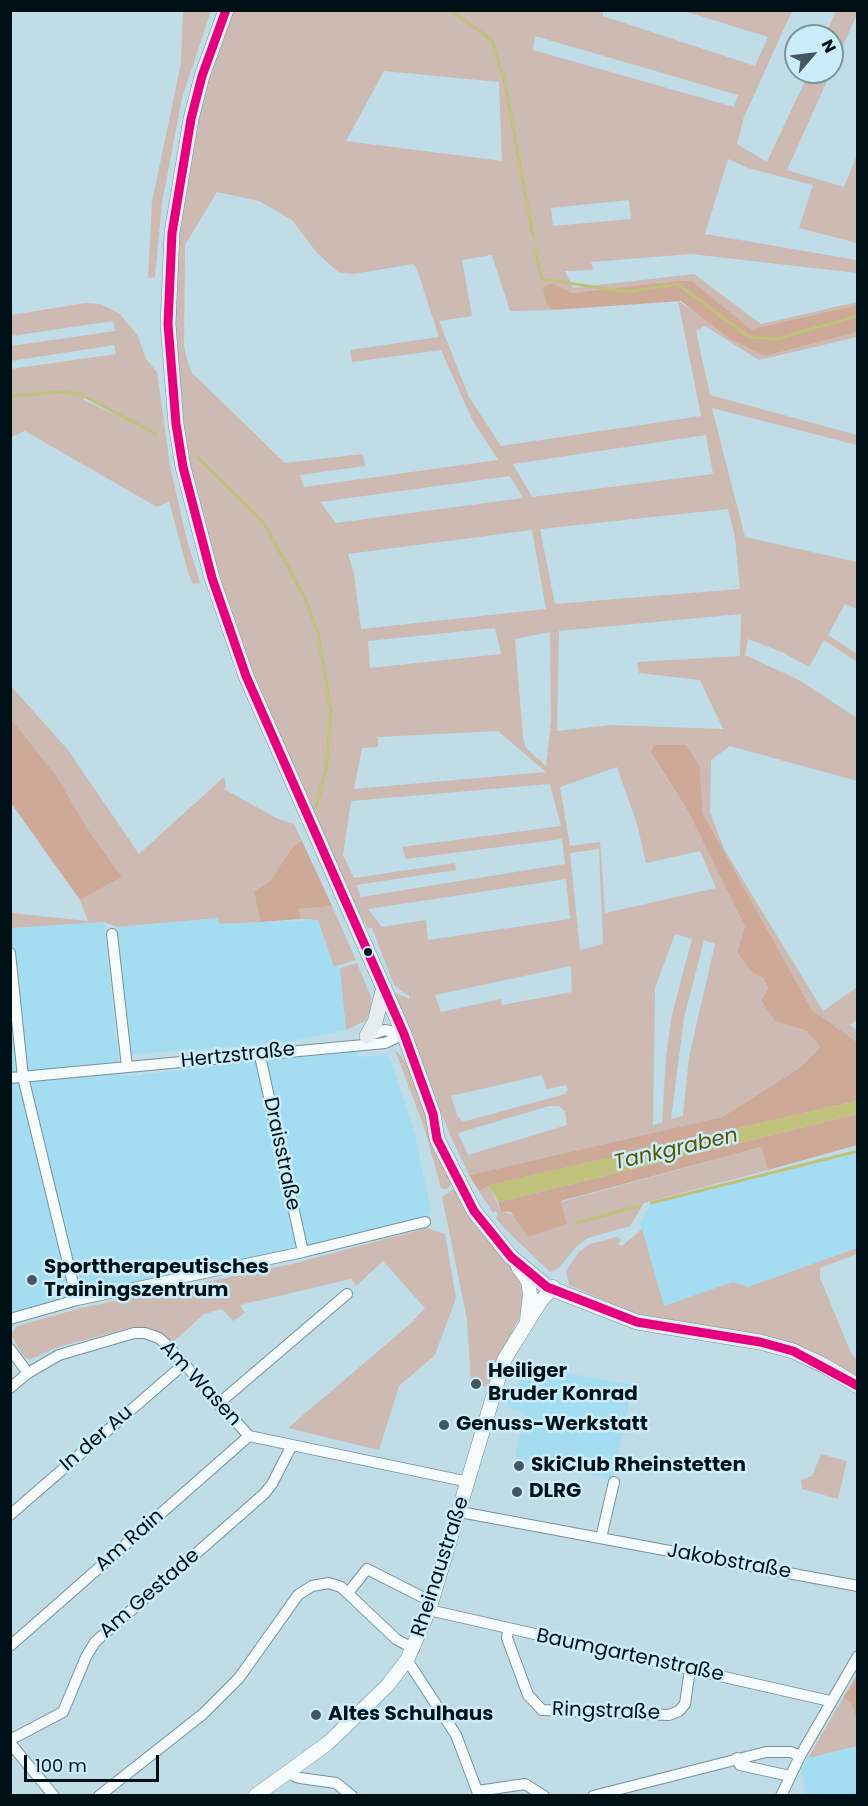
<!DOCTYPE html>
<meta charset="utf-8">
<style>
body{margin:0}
#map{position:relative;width:868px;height:1806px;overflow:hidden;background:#bfdce7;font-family:Poppins,sans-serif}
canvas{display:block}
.frame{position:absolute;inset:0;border:12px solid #001017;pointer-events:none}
.north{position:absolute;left:784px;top:24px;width:60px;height:60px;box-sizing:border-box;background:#cbedfa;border:2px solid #7a959f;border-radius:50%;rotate:62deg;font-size:16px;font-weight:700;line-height:24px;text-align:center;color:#001017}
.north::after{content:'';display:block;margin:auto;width:21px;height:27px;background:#435760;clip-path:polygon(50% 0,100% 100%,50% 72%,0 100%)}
.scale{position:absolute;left:24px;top:1755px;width:135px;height:27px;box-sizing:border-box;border:3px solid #001017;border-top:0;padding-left:8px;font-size:18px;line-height:21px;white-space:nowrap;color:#001017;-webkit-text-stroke:4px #cbedfa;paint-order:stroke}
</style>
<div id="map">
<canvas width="868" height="1806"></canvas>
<div class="frame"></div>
<div class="north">N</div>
<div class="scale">100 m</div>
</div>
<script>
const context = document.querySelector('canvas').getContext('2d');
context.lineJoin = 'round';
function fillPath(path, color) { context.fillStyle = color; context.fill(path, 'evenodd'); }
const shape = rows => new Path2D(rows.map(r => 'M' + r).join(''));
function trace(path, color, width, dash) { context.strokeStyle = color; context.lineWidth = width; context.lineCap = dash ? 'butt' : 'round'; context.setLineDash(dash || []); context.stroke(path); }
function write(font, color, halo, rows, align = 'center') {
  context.font = font + ' Poppins,sans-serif'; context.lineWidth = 5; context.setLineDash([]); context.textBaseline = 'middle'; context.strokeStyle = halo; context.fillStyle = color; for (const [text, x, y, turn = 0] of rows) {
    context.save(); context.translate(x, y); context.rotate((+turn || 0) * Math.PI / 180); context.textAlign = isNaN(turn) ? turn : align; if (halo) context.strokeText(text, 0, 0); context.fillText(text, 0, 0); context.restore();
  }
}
const built = shape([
 [217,918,220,924,318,920,334,967,340,968,346,1030,277,1044,131,1054,117,927],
 [104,922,120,1077,357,1050,358,1057,386,1055,390,1058,415,1134,431,1211,428,1217,305,1250,11,1319,11,928],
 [857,1152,857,1248,748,1287,733,1282,664,1307,640,1223,650,1205],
 [532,1367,633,1385,613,1479,533,1464,533,1461,515,1458,525,1412,510,1409,507,1402,508,1396],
 [857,1746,857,1795,807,1795,801,1770,808,1758]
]);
const green = shape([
 [183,11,211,11,182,98,162,203,155,277,148,278,152,202,181,63],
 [231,11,603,11,603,16,755,66,768,37,684,11,792,11,744,117,737,144,767,162,809,72,831,72,787,170,844,187,857,155,857,243,799,228,813,185,748,168,728,159,705,234,857,260,857,273,691,254,591,262,593,270,565,271,573,288,694,274,761,324,857,302,857,305,751,329,692,281,677,281,572,293,551,284,547,305,553,310,510,311,492,255,462,260,472,316,439,321,469,397,501,446,701,416,678,301,766,356,857,332,857,337,759,360,705,326,696,331,710,395,857,435,857,445,712,408,745,537,857,562,857,609,845,604,828,635,857,654,857,662,824,640,809,667,784,653,748,639,745,655,799,680,857,718,857,781,730,746,711,760,710,812,724,849,823,1011,857,987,857,1020,850,1025,857,1030,857,1042,812,1010,703,814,700,767,651,754,688,811,745,927,737,952,751,972,763,978,768,988,761,1001,775,1021,807,1031,820,1047,798,1069,722,1117,469,1175,450,1135,394,992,409,999,409,996,394,985,372,928,368,928,355,907,266,709,222,590,189,468,175,359,176,237,196,116],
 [535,36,738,95,734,107,533,50],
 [384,71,499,82,502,161,346,141],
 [217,192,259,201,292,220,317,253,338,272,353,274,413,264,417,269,439,337,350,350,352,362,441,350,472,419,498,460,304,487,300,475,365,466,363,454,285,463,192,373,188,363,184,346,185,245],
 [629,200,631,219,553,226,551,208],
 [706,435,713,474,532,497,513,464],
 [510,476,523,498,336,523,320,502],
 [728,509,735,537,740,589,555,604,540,529],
 [532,530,546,609,361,629,354,574,348,554],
 [741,614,740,656,637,662,639,673,700,680,723,729,612,725,557,731,559,631],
 [495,628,501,654,370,668,368,641],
 [550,632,551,722,546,766,526,748,523,738,515,639],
 [498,731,546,772,354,789,362,748,378,747,378,737],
 [617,767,637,824,646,863,700,851,716,888,605,913,600,842,570,846,560,787],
 [550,784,561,826,402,847,406,859,562,839,565,864,361,897,356,885,456,870,455,863,354,878,343,855,351,801],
 [599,849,603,944,580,950,570,853],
 [566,879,570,919,428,940,426,920,382,927,368,909],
 [675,934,692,939,671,1019,666,1058,662,1123,653,1125,655,988],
 [704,940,715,944,689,1057,683,1116,671,1119,684,1018],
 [571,966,572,992,502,1005,501,999,441,1012,435,995],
 [542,1075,547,1089,566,1085,568,1090,565,1094,470,1120,462,1121,457,1115,451,1096],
 [549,1106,559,1106,565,1111,567,1125,468,1155,458,1133],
 [836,11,857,11,857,14,832,71,832,36,825,36],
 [85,303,100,304,119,313,138,336,146,359,157,372,170,466,186,536,200,583,193,584,188,572,169,501,157,507,25,431,11,437,11,369,116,354,114,345,11,361,11,346,115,331,113,321,11,336,11,315],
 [85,395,150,430,84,400],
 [10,685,68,750,139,854,224,777,226,786,224,789,276,818,294,824,302,841,294,845,269,882,254,891,260,922,220,924,217,918,117,927,104,922,11,928,11,913,88,921,80,900,122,877,87,828,56,775,11,719],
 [332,906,356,960,334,967,318,920,301,919,299,909],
 [357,963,371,997,371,1009,365,1021,346,1030,340,968],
 [395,1050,406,1062,455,1183,446,1189,441,1188,424,1127],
 [761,1147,768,1170,644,1203,630,1226,588,1238,577,1246,559,1268,550,1272,503,1227,496,1218,498,1214,495,1211,493,1213,479,1191,489,1185,501,1212,567,1224,561,1202],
 [457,1186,526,1289,522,1311,501,1356,490,1388,471,1382,467,1319,442,1197],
 [427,1228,445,1234,456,1298,435,1355,399,1386,379,1450,288,1428,410,1324,425,1308,383,1261,356,1286,351,1279,240,1305,245,1313,233,1321,222,1309,204,1314,171,1344,162,1334,147,1327,129,1328,55,1348,29,1360,22,1354,11,1335,17,1326,81,1308,292,1264],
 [642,1229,664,1306,733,1282,748,1287,857,1248,857,1254,820,1268,820,1278,851,1353,857,1359,857,1377,806,1348,776,1339,640,1316,569,1285,566,1271,579,1252,590,1244,617,1237,621,1239,618,1244,622,1246],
 [821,1454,847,1461,838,1499,802,1489,801,1480,812,1476],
 [843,1698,851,1702,854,1709,857,1720,857,1746,808,1758]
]);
const forest = shape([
 [677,281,692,281,751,329,857,305,857,332,766,356,730,339,681,301,553,310,547,305,543,288,551,283,572,293],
 [11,719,56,775,87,828,122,877,80,900,11,803],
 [654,745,686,745,700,767,703,814,812,1010,857,1042,857,1101,490,1185,479,1191,469,1175,722,1117,798,1069,820,1047,807,1031,775,1021,761,1001,768,988,763,978,751,972,737,952,745,927,688,811,651,753],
 [302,841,332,906,299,909,301,919,260,922,254,891,269,882,294,845],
 [857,1114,857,1145,768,1170,761,1147,561,1201,567,1224,528,1237,511,1212,501,1212,498,1202],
 [857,1675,858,1720,857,1720,851,1702,843,1698]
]);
const water = shape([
 [857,1101,857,1114,498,1202,489,1185]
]);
const stream = shape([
 [450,10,492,40,505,84,533,236],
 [535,249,542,279,627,292,678,284,749,337,776,339,858,316],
 [10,396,58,392,80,394,156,434],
 [198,458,264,523,306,600,318,633,331,712,326,770,316,807],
 [651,1203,858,1151],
 [576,1223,640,1206]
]);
const minor = shape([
 [112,934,127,1067],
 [10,953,23,1077,77,1300],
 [366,1036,385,1030,404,1034],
 [260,1056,303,1252],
 [10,1078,385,1043,404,1034],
 [10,1319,77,1300,303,1252,425,1222],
 [10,1349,28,1373],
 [10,1388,28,1373,59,1355,134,1333,145,1333,159,1338,169,1347,249,1436,469,1482],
 [218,1404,347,1294],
 [460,1512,858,1586],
 [10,1515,184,1364],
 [601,1538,614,1482],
 [348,1593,367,1569,432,1602],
 [429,1610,830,1701],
 [508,1630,507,1638,528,1695,542,1710,669,1715,679,1711,685,1704,690,1669],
 [10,1646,249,1436],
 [407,1660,456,1735,479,1796],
 [10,1740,63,1712,86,1657,95,1642,264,1494,272,1484,292,1445],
 [10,1743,54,1796],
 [737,1758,740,1765,790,1776],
 [291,1771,294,1776,300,1778,336,1783,352,1796],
 [478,1791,525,1784,544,1796],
 [99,1796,203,1714,239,1678,298,1595,312,1586,329,1583,341,1587,396,1639,414,1649],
 [593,1796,766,1752,791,1752,800,1756],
 [781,1796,800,1756,858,1656]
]);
const tertiary = shape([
 [518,1267,528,1281,530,1294,527,1320],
 [255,1796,328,1743,387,1686,407,1660,429,1610,504,1360,540,1302,553,1287]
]);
const secondary = shape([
 [226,10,202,76,191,119,172,233,168,324,176,424,183,467,212,578,246,676,404,1034,433,1114,437,1139,474,1211,511,1257,547,1287,637,1322,760,1342,793,1351,823,1365,858,1386],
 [367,1036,375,1022,384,987]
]);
const bus1 = shape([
 [226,10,202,76,191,119,172,233,168,324,176,424,183,467,212,578,246,676,404,1034,433,1114,437,1139,474,1211,511,1257,547,1287,637,1322,760,1342,793,1351,858,1386]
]);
const markers = [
 [368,952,5,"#001017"],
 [32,1280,6,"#435760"],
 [476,1384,6,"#435760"],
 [444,1425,6,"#435760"],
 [519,1466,6,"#435760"],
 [517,1492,6,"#435760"],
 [316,1715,6,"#435760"]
];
const streetNames = [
 ["Hertzstraße",238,1056,-6],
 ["Draisstraße",281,1154,78],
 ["Am Wasen",200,1384,47],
 ["In der Au",97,1439,-41],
 ["Am Rain",130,1541,-41],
 ["Jakobstraße",729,1562,10],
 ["Rheinaustraße",441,1567,-72],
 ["Am Gestade",150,1594,-41],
 ["Baumgartenstraße",630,1656,12],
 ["Ringstraße",606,1712,2]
];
const poiNames = [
 ["Sporttherapeutisches",44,1268],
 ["Trainingszentrum",44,1291],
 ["Heiliger",488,1372],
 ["Bruder Konrad",488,1395],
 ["Genuss-Werkstatt",456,1425],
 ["SkiClub Rheinstetten",531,1466],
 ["DLRG",529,1492],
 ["Altes Schulhaus",328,1715]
];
const waterNames = [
 ["Tankgraben",676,1150,-13]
];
fillPath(built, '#a4ddf1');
fillPath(green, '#cdbab2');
fillPath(forest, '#cfa998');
fillPath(water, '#c0c17a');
trace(stream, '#c0c17a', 3);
trace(minor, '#76929b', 12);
trace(tertiary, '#76929b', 15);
trace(secondary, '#76929b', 16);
trace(minor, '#f5fafb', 10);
trace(tertiary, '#f5fafb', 14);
trace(secondary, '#e6edf0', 15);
trace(bus1, '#e5007d', 9);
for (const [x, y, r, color] of markers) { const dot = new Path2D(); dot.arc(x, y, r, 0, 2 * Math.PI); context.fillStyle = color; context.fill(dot); trace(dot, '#cbedfa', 2); }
write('20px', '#001017', '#cbedfa', streetNames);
write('bold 20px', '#001017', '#cbedfa', poiNames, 'left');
write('italic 21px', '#5c5400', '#cbedfa', waterNames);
</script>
